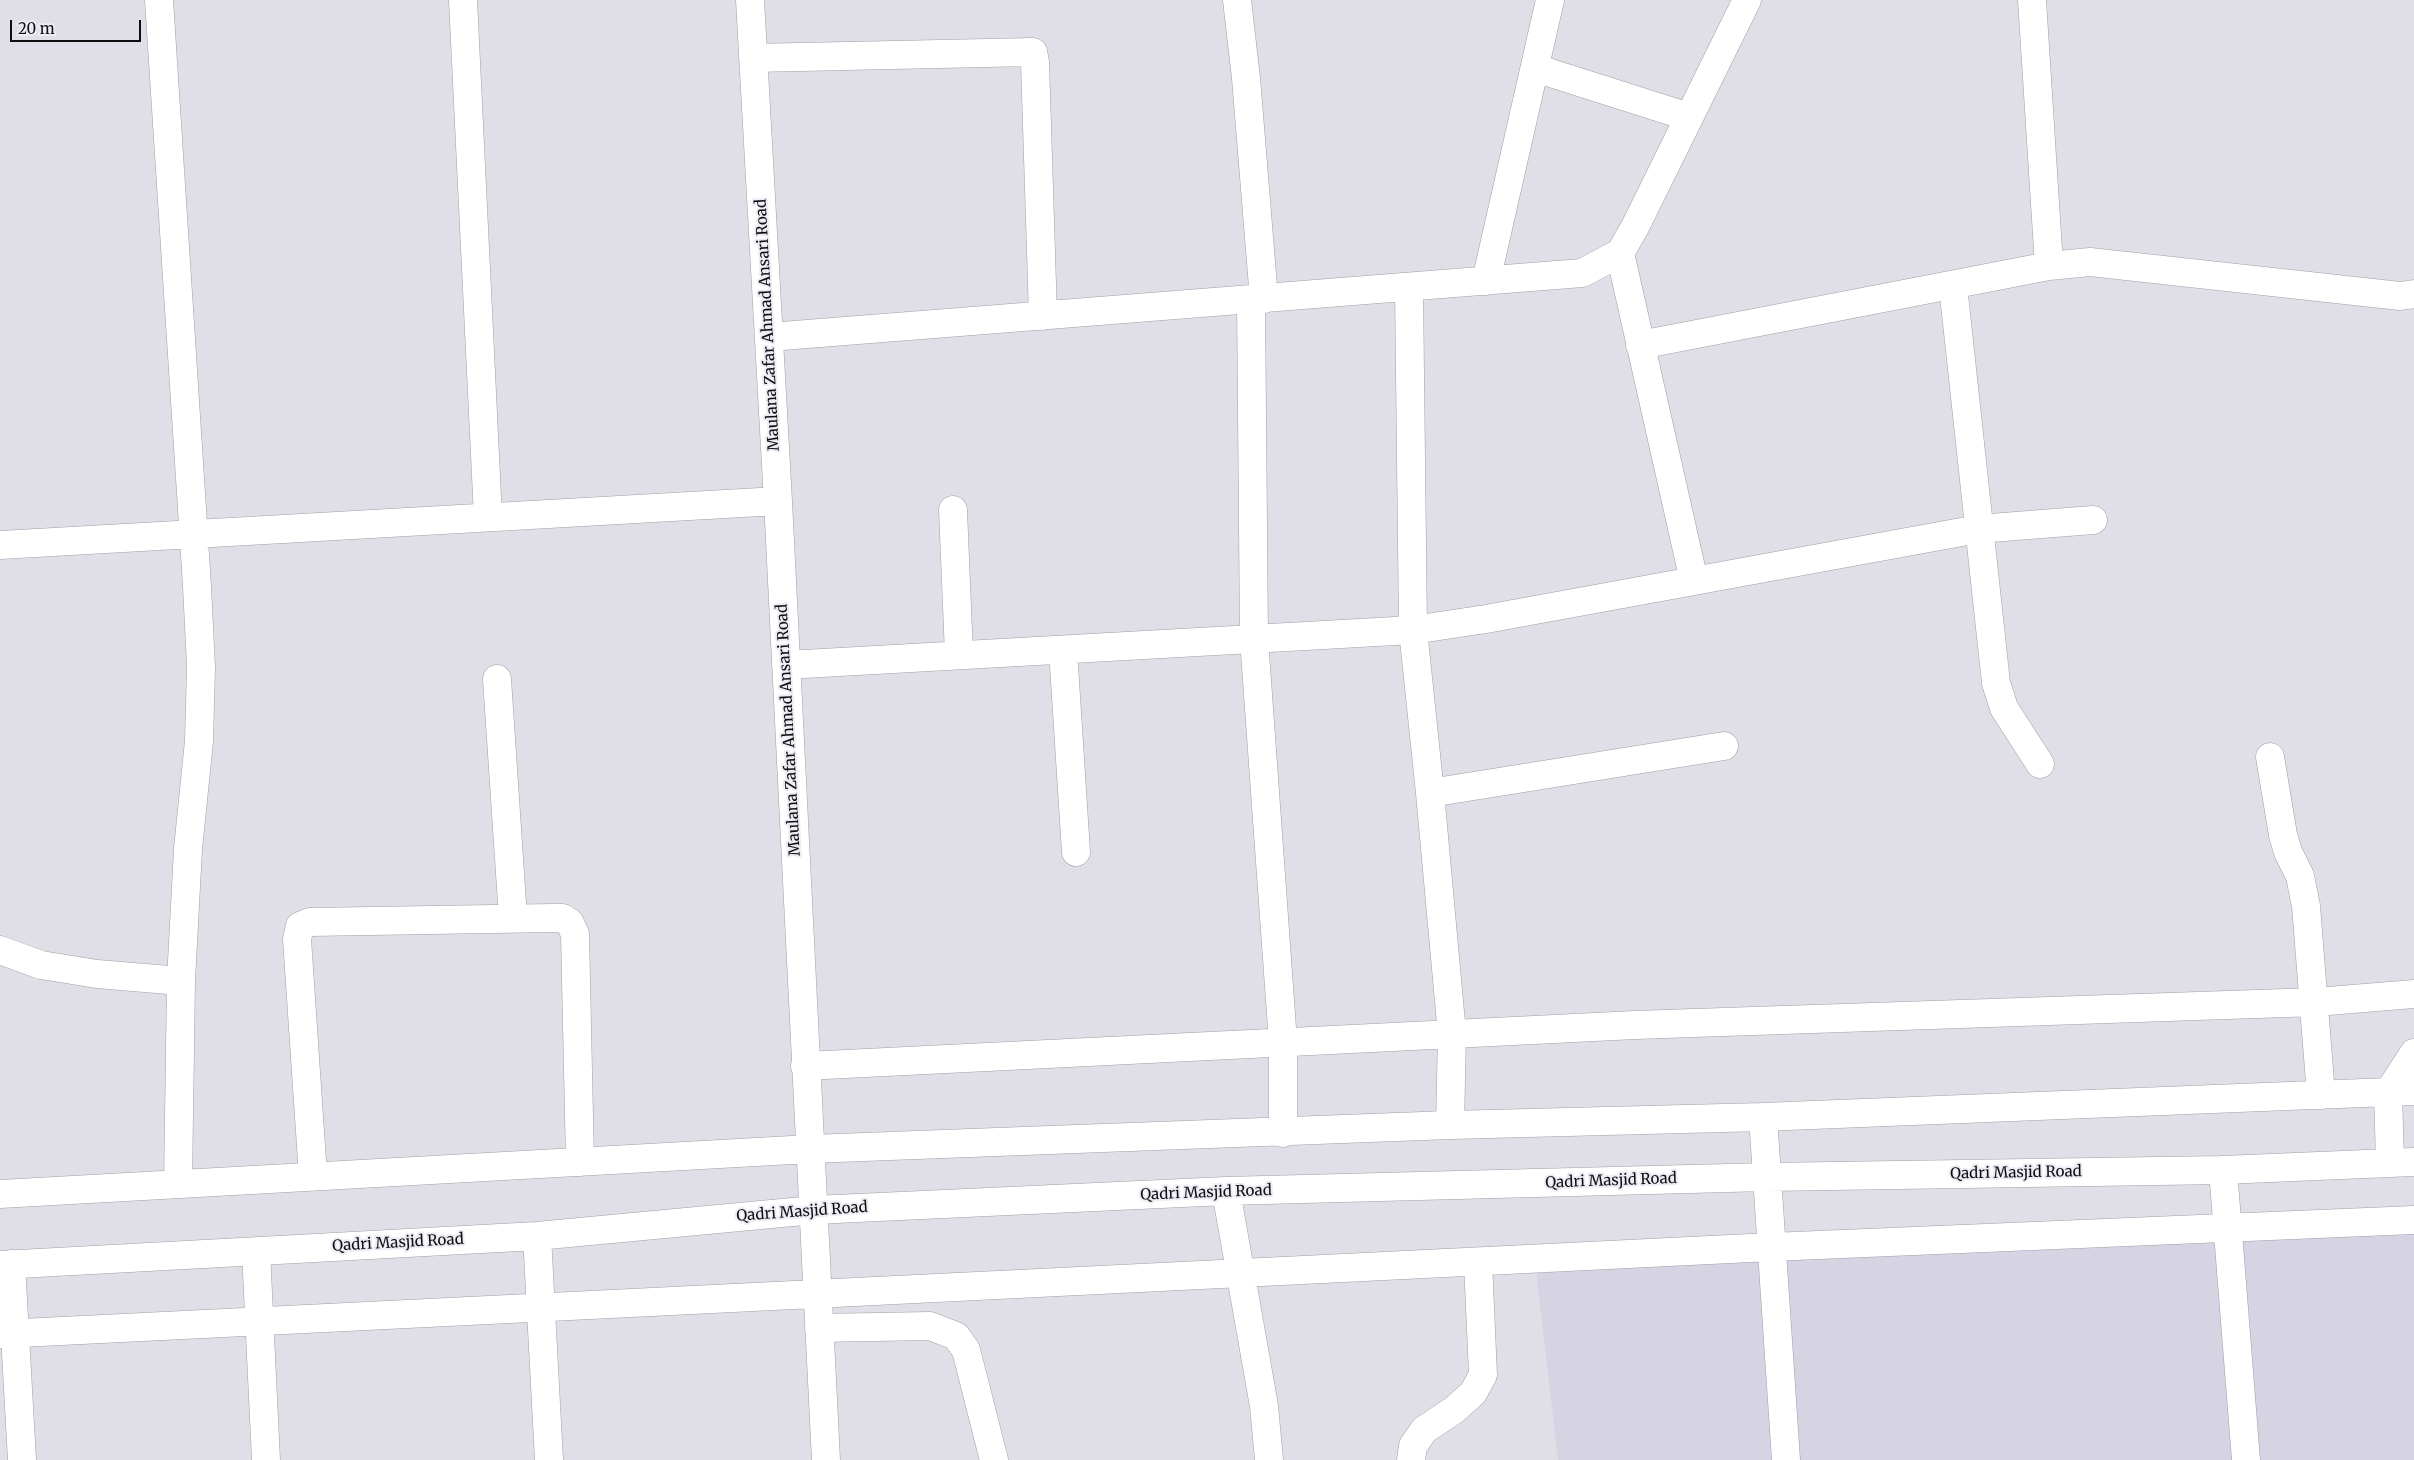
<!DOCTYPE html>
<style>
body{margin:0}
#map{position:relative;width:2414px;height:1460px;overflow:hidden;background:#e0dee7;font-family:Merriweather,serif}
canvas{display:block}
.scale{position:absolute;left:10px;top:20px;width:131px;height:22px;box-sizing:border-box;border:2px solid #0e0e11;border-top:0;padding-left:6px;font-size:15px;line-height:18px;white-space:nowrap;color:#0e0e11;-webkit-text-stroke:4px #edebf4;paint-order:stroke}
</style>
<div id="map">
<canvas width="2414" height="1460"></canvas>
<div class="scale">20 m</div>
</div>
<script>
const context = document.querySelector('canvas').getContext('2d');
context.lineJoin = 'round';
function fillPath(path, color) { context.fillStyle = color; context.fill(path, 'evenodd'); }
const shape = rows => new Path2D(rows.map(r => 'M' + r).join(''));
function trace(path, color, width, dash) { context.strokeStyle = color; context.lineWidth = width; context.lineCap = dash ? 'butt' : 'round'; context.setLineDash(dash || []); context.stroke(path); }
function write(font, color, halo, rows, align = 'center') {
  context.font = font + ' Merriweather,serif'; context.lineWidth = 4; context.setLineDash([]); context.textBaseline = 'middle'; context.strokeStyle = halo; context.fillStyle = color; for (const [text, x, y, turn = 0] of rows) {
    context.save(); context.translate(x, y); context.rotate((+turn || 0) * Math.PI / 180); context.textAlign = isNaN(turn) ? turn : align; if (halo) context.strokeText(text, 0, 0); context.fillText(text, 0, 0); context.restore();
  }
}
const built = shape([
 [2414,1228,2414,1460,1558,1460,1534,1253]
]);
const minor = shape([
 [159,0,197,586,201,667,199,741,188,849,181,981,178,1184],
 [463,0,488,517],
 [750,0,778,501,826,1460],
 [1237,0,1246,78,1264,299],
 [2032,0,2049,266],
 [753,58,1033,52,1035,62,1043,316],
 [1535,68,1689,117],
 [1620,253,1694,581],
 [1486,281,1550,0],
 [1953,286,1996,683,2004,708,2040,764],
 [1409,288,1413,630,1430,793,1452,1034,1450,1125],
 [1251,300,1254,639,1283,1042,1283,1133],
 [769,337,1582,273,1620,253,1635,227,1747,0],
 [1640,345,2049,266,2090,262,2400,296,2414,294],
 [953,510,959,655],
 [0,545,778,501],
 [1063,650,1076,852],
 [786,665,1413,630,1486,619,1978,529,2093,520],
 [497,679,513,918],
 [2270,757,2283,835,2288,852,2300,876,2306,906,2321,1095],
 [1430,793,1724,746],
 [0,950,41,965,97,974,181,981],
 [805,1066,1635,1025,2316,1002,2414,994],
 [1763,1117,1786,1460],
 [2390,1162,2388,1093,2414,1053],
 [2223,1170,2246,1460],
 [313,1176,297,939,300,926,310,922,553,918,563,918,570,923,575,934,580,1162],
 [1226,1191,1264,1406,1269,1460],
 [0,1194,810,1149,1450,1125,1763,1117,2414,1091],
 [537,1236,549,1460],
 [256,1251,266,1460],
 [11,1264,22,1460],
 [0,1265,537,1236,814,1210,1226,1191,1767,1177,2223,1170,2414,1162],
 [819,1328,930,1326,956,1336,966,1350,994,1460],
 [0,1334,1771,1247,2414,1220],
 [1411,1460,1413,1446,1424,1430,1454,1410,1473,1393,1483,1375,1478,1262]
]);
const streetNames = [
 ["Maulana Zafar Ahmad Ansari Road",768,325,-93],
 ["Maulana Zafar Ahmad Ansari Road",789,730,-93],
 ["Qadri Masjid Road",2016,1173,-1],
 ["Qadri Masjid Road",1611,1181,-2],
 ["Qadri Masjid Road",1206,1193,-2],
 ["Qadri Masjid Road",802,1212,-4],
 ["Qadri Masjid Road",398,1243,-3]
];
fillPath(built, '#d6d3e3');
trace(minor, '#a09ea7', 29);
trace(minor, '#fff', 28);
write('15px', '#0e0e11', '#edebf4', streetNames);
</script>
